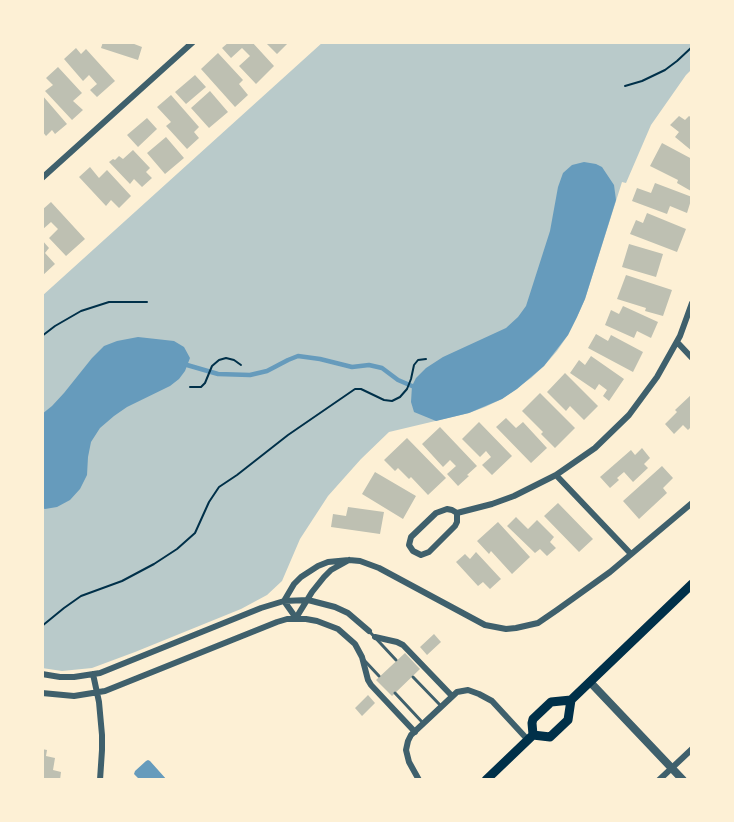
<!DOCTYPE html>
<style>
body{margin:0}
#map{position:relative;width:734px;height:822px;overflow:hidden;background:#fdf0d5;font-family:"PT Sans",sans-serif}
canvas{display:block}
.frame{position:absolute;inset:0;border:44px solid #fdf0d5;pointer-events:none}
</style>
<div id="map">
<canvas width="734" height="822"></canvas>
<div class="frame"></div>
</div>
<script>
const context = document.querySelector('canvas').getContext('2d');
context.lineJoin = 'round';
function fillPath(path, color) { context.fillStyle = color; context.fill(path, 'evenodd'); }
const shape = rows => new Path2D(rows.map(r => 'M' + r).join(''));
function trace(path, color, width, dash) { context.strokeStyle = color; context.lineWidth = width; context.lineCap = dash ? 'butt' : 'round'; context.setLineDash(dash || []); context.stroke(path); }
const green = shape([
 [323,42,692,42,692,69,686,75,651,125,626,183,622,182,585,299,577,317,568,335,557,351,544,366,531,378,502,399,485,407,469,413,389,432,361,459,328,496,300,539,282,581,267,595,241,609,135,652,92,668,62,671,42,668,42,296]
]);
const water = shape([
 [584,162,596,164,602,167,614,185,616,200,585,299,577,317,568,335,544,366,517,389,502,399,469,413,436,421,414,412,411,402,412,386,416,378,426,368,443,357,506,328,518,317,526,306,550,231,558,187,563,173,572,165],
 [138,337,174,341,184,347,190,358,185,371,179,379,170,386,127,407,114,416,100,428,91,442,88,457,87,475,80,489,70,500,57,507,45,509,42,508,42,414,52,406,64,393,92,358,104,346,117,341],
 [148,760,150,761,167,780,140,780,134,774,135,771,146,761]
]);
const stream = shape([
 [187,365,218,374,250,375,267,371,288,360,298,356,320,359,352,367,369,365,382,368,398,380,412,386]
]);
const building = shape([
 [103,42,129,42,142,47,138,60,101,48],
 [229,42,252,42,274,66,256,84,239,66,250,56,242,48,231,58,222,48],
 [265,42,289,42,277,54],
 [76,48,81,54,86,49,115,81,97,97,90,90,97,84,89,75,83,81,64,59],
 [218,53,243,80,239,84,248,95,235,107,201,69],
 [58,67,82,93,73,101,83,110,72,120,45,91,53,85,46,78],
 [195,75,206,87,186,104,175,92],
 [210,91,228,112,209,128,191,108],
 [42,95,67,124,55,134,52,130,46,136,42,131],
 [171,95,199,127,194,132,199,138,187,149,166,126,171,122,157,107],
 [679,116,685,120,689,116,692,118,692,151,675,137,679,132,670,125],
 [147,118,157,129,138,147,127,135],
 [166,137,184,158,165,174,147,153],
 [662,143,692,159,691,191,677,183,678,180,650,166],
 [133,150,150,168,146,172,152,178,142,187,134,179,130,184,109,162,113,159,115,160,119,156,123,159],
 [90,167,99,178,107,170,131,196,119,208,111,200,106,206,79,177],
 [655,183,692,197,687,213,670,206,667,214,632,201,637,188,651,193],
 [51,202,85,239,66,256,49,238,58,229,51,222,42,230,42,210],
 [647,213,686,229,677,252,630,234,636,220,643,223],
 [42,240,49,248,45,253,55,264,42,276],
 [629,244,663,254,656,277,622,267],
 [626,275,672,290,663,316,645,311,646,308,617,299],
 [623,306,658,322,651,338,637,331,634,338,605,325,611,310,619,314],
 [596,334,608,341,611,335,643,352,633,372,588,348],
 [591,356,624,379,609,401,603,396,607,390,599,384,595,390,570,373,579,360,585,365],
 [565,373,598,406,584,420,570,406,566,411,547,392],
 [540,393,575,428,555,448,541,434,543,432,522,411],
 [692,394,692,426,688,430,683,425,674,434,665,424,677,412,675,410],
 [506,418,516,428,523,422,547,448,531,463,496,427],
 [479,422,512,456,492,475,482,465,491,457,486,451,480,457,462,439],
 [440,427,477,466,467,475,469,476,458,486,447,474,456,466,450,460,443,467,422,444],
 [407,438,446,478,428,495,411,477,409,479,398,468,395,471,384,460],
 [642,448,650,458,644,464,648,468,633,482,624,472,617,478,619,480,610,488,600,477,631,450,635,455],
 [662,466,673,478,663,488,667,493,639,519,623,501],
 [375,472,416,496,403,519,362,494],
 [558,503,593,539,579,552,544,516],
 [348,507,384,512,380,534,331,527,333,514,346,516],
 [516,517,528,529,537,520,554,537,550,542,556,548,547,556,540,549,535,553,507,526],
 [498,522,530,557,512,574,491,551,489,554,477,541],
 [476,552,501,579,490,589,483,582,478,586,456,562,465,554,470,559],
 [434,634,441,642,427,655,420,647],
 [405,653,420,669,392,696,376,680],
 [368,695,375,703,362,716,355,708],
 [42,749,47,750,46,756,55,758,53,770,61,772,60,780,42,780]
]);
const path = shape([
 [625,86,642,81,665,70,677,61,692,47],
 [42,336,55,326,81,311,109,302,147,302],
 [190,387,201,387,205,383,212,366,219,360,226,358,234,360,241,365],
 [42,626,64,608,81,596,122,581,154,564,177,549,195,533,209,502,219,487,237,475,288,435,355,389,361,389,384,400,392,401,400,397,407,389,411,379,414,365,418,360,426,359]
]);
const service = shape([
 [369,631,396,660],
 [364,660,379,676],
 [413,677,441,706],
 [395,693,423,723]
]);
const minor = shape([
 [42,178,193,42],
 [677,342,692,358],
 [556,475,631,554],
 [457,513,457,522,455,526,429,552,421,555,413,551,409,545,411,537,436,513,447,509,452,510,457,513,492,504,514,496,556,475,595,448,629,415,657,377,680,336,692,303],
 [349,560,331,570,324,577,312,592,296,618,284,601,294,584,301,577,318,566,328,562,349,560,360,561,379,568,485,625,506,629,516,628,538,623,557,610,610,572,692,503],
 [375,637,397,642,403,645,452,696],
 [42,674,60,677,74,677,100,673,261,608,284,601,308,600,335,607,348,613,369,631],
 [93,674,99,702,102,735,102,750,100,780],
 [42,693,74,696,105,691,277,622,287,619,306,619,317,621,338,629,355,644,362,657,368,680,371,685,415,732],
 [419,780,409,762,406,750,408,741,411,735,457,692,468,690,479,694,492,701,528,740],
 [659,780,692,749]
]);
const tertiary = shape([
 [590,682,683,780]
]);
const primary = shape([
 [533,735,550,737,568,720,571,700,692,584],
 [533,735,532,723,533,719,551,702,571,700],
 [486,780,533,735]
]);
fillPath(green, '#b9caca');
fillPath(water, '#669bbc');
trace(stream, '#669bbc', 4.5);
fillPath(building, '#bec0b2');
trace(path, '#003049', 2);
trace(service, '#3f606c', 3);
trace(minor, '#3f606c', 6);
trace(tertiary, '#3f606c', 8);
trace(primary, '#003049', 9);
</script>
